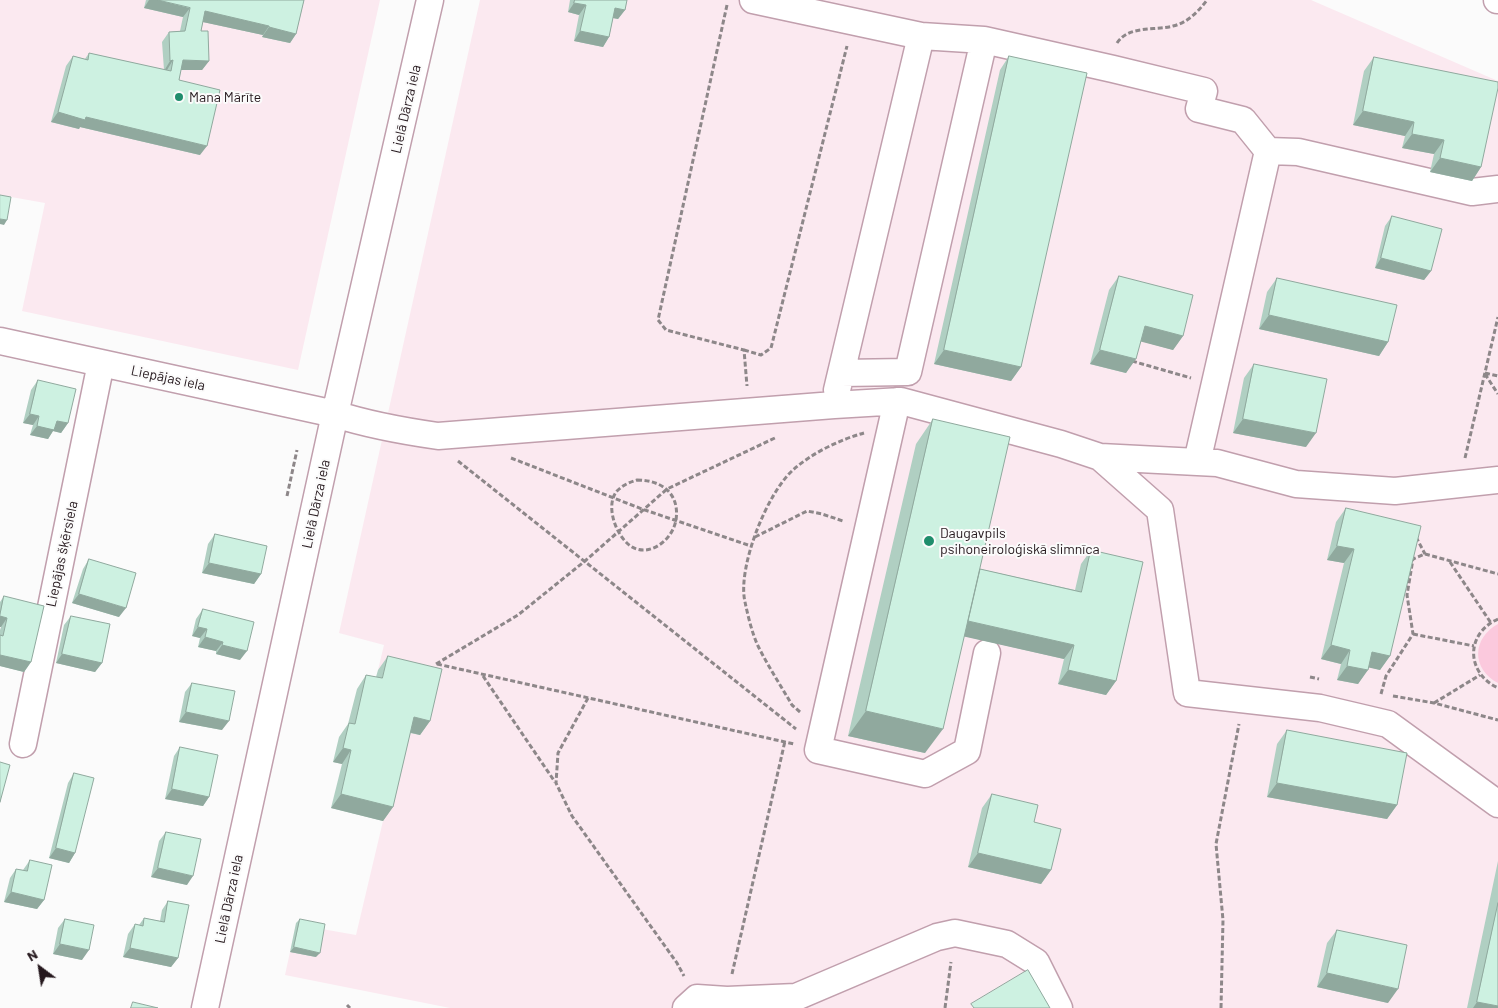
<!DOCTYPE html>
<html>
<head>
<meta charset="utf-8">
<style>
  body { margin:0 }
  #map { position:relative; width:1498px; height:1008px; overflow:hidden; background:#fbfbfb; font-family:Barlow,sans-serif }
  canvas { display:block }
  .north { position:absolute; left:15px; top:943px; width:50px; height:50px; -webkit-text-stroke:4px #fbfbfb; paint-order:stroke; rotate:329deg; font-size:14px; font-weight:700; line-height:20px; text-align:center; color:#25181d }
  .north::after { content:''; display:block; margin:auto; width:18px; height:22px; background:#25181d; clip-path:polygon(50% 0,100% 100%,50% 72%,0 100%) }
</style>
</head>
<body>
<div id="map">
<canvas width="1498" height="1008"></canvas>
<div class="north">N</div>
</div>
<script>
const c = document.querySelector('canvas').getContext('2d');
c.lineJoin = 'round';
function paint(path, color) { c.fillStyle = color; c.fill(path, 'evenodd'); }
function strokePath(path, color, width, dash) { c.strokeStyle = color; c.lineWidth = width; c.lineCap = dash ? 'butt' : 'round'; c.setLineDash(dash || []); c.stroke(path); }
function write(font, color, halo, rows, align = 'center') {
  c.font = font + ' Barlow,sans-serif'; c.lineWidth = 4; c.setLineDash([]); c.textBaseline = 'middle'; c.strokeStyle = halo; c.fillStyle = color; for (const [text, x, y, turn = 0] of rows) {
    c.save(); c.translate(x, y); c.rotate((+turn || 0) * Math.PI / 180); c.textAlign = isNaN(turn) ? turn : align; if (halo) c.strokeText(text, 0, 0); c.fillText(text, 0, 0); c.restore();
  }
}
const built = new Path2D(`
  M0,0H380L298,370L22,311L45,203L0,195Z
  M480,0H1311L1498,81V1008H450L285,975L290,952L322,929L356,935L383,821L378,670L384,645L339,633Z`);
const green = new Path2D(`
  M1498,624V683C1471,669 1472,638 1498,624Z`);
const path = new Path2D(`
  M727,5L658,320L666,330L744,350L747,386
  M1117,43C1129,25 1154,31 1173,26C1187,23 1198,12 1207,0
  M744,350L761,355L771,348L847,46
  M1132,361L1191,378
  M1485,373L1498,376
  M1485,374L1498,394
  M511,458L642,509L751,546
  M1465,458L1498,317
  M458,461L796,729
  M637,480C661,480 680,493 676,520C672,543 643,562 625,541C614,529 606,504 617,491C623,485 630,482 637,480Z
  M287,496L297,450
  M755,537L807,511L822,514L843,521
  M1416,537L1425,554
  M1450,562L1491,623
  M1498,619C1465,634 1466,673 1498,688
  M1413,634L1474,646
  M436,664L518,615L585,561L667,489L777,437
  M437,664L794,744
  M483,676L555,782
  M1310,677L1319,679
  M1381,694L1386,676L1413,634L1407,595L1413,559L1425,554L1498,574
  M1393,696L1434,703L1498,720
  M588,698L558,753L556,783L572,816L677,963L684,976
  M1434,703L1480,675
  M800,712L792,705C781,686 768,666 758,646C752,633 748,616 745,602C737,568 767,493 793,470C812,453 839,440 864,433
  M732,974L785,741
  M347,1005L350,1008
  M945,1008L951,962
  M1221,1008L1223,920L1216,844L1239,724`);
const minor = new Path2D(`
  M753,0L921,36L984,40L1113,69L1204,91L1199,109L1243,120L1268,151L1298,152L1472,192L1498,189
  M1497,0H1498
  M0,341L335,414C369,425 403,431 438,436L834,405L901,401L1061,444L1100,457L1160,510L1187,693L1320,708L1388,724L1498,804
  M841,373L908,372L984,40
  M837,390L921,36
  M897,401L818,750L925,774L967,751L987,653
  M1100,457L1217,463L1296,484L1395,491L1498,480
  M1197,462L1268,151
  M23,744L101,363
  M205,1008L335,414L430,0
  M686,1008L697,998L727,1000L796,997L937,937L955,933L1007,944L1036,962L1059,1008`);
const wall = new Path2D(`
  M146,0H304L296,34L290,43L262,37L263,35L203,22L201,31L209,61L202,70H181L179,80L200,155L80,127L79,129L51,122L66,66L73,56L85,59L89,53L164,70L162,42L169,32L180,31L183,17L144,8Z
  M570,0H627L625,10L618,19L613,18L609,37L603,47L574,41L579,15L568,12Z
  M1009,56L1021,367L1011,381L934,364L1000,70Z
  M1374,57L1481,167L1472,181L1430,172L1434,154L1402,148L1405,136L1353,125L1364,71Z
  M1392,216L1431,271L1424,280L1375,268L1385,226Z
  M1119,276L1183,336L1173,350L1141,341L1126,373L1090,364L1109,290Z
  M1277,278L1388,342L1379,356L1259,329L1267,292Z
  M1254,364L1306,447L1233,433L1244,378Z
  M38,380L68,423L61,433L53,431L48,439L30,435L33,425L23,423L31,390Z
  M933,419L980,569L1075,590L1081,564L1091,550L1116,681L1106,695L1058,684L1064,659L964,636L925,753L848,736L916,444Z
  M1346,508L1390,656L1380,670L1369,667L1358,684L1337,680L1341,664L1321,659L1344,563L1327,560L1336,522Z
  M215,534L261,574L254,584L202,573L208,544Z
  M89,559L119,617L72,603L83,569Z
  M4,596L31,662L24,672L0,666V630L1,627H0V602Z
  M203,609L240,660L216,654V651L198,647L200,638L192,636L196,619Z
  M71,616L102,663L95,672L56,663L64,625Z
  M388,656L430,721L420,735L410,733L393,807L383,821L331,808L342,764L333,762L339,737L348,724L357,689L366,675L376,677L378,670Z
  M192,683L222,730L179,722L185,692Z
  M1287,730L1397,805L1387,819L1267,797L1277,744Z
  M180,747L209,797L203,806L165,799L174,756Z
  M74,773L75,853L69,863L49,858L68,783Z
  M992,794L1034,822L1051,870L1041,884L968,867L982,808Z
  M166,832L187,885L151,877L159,841Z
  M30,860L44,900L37,909L4,902L10,878L16,869L23,870Z
  M1498,861V1008H1467Z
  M168,901L178,958L171,967L123,957L128,934L135,924L139,925L144,918L160,921L162,910Z
  M65,919L82,960L53,954L58,928Z
  M300,919L316,957L290,952L296,923Z
  M1337,930L1388,1003L1317,987L1327,943Z`);
const shadedWall = new Path2D(`
  M149,0H158L190,8L183,17L144,8Z
  M574,3L586,5L579,15L568,12Z
  M615,8L625,10L618,19L608,17Z
  M205,11L269,26L263,35L198,21Z
  M269,27L296,34L290,43L262,37Z
  M580,31L609,37L603,47L574,41Z
  M173,60L167,70L164,71L170,61Z
  M183,60L209,61L202,70H177Z
  M1363,111L1414,122L1405,136L1353,125Z
  M58,112L86,117L207,146L200,155L80,127L79,129L51,122Z
  M1412,134L1444,140L1434,154L1402,148Z
  M1440,158L1481,167L1472,181L1430,172Z
  M0,219L7,220L4,225L0,224Z
  M1381,258L1431,271L1424,280L1375,268Z
  M1269,315L1388,342L1379,356L1259,329Z
  M1145,326L1183,336L1173,350L1135,340Z
  M944,350L1021,367L1011,381L934,364Z
  M1100,350L1136,359L1126,373L1090,364Z
  M30,414L39,416L33,425L23,423Z
  M1243,419L1316,433L1306,447L1233,433Z
  M57,421L68,423L61,433L53,431L48,439L30,435L37,426Z
  M1337,546L1354,549L1344,563L1327,560Z
  M209,563L261,574L254,584L202,573Z
  M79,594L126,608L119,617L72,603Z
  M0,616L7,618L1,627H0Z
  M963,620L1074,645L1064,659L953,634Z
  M198,627L207,629L200,638L192,636Z
  M205,637L223,642L216,651L198,647Z
  M222,645L247,651L240,660L216,654Z
  M1331,645L1350,650L1341,664L1321,659Z
  M1372,652L1390,656L1380,670L1362,666Z
  M62,654L102,663L95,672L56,663Z
  M0,655L31,662L24,672L0,666Z
  M1347,666L1368,670L1358,684L1337,680Z
  M1068,670L1116,681L1106,695L1058,684Z
  M866,711L943,729L925,753L848,736Z
  M186,712L229,721L222,730L179,722Z
  M414,717L430,721L420,735L404,731Z
  M343,748L351,750L342,764L333,762Z
  M1277,783L1397,805L1387,819L1267,797Z
  M172,789L209,797L203,806L165,799Z
  M341,794L393,807L383,821L331,808Z
  M56,848L75,853L69,863L49,858Z
  M978,853L1051,870L1041,884L968,867Z
  M158,868L193,876L187,885L151,877Z
  M11,892L44,900L37,909L4,902Z
  M60,944L89,950L82,960L53,954Z
  M294,947L320,953L316,957L290,952Z
  M130,948L178,958L171,967L123,957Z
  M1327,973L1398,989L1388,1003L1317,987Z
  M1477,1002L1498,1006V1008H1473Z`);
const building = new Path2D(`
  M158,0H304L296,34L269,27V26L205,11L201,31H208L209,61L183,60L179,80L220,90L207,146L86,117L85,120L58,112L73,56L88,60L89,53L171,71L173,60L170,61L169,32L185,31L190,8Z
  M575,0H627L625,10L615,8L609,37L580,31L586,5L574,3Z
  M1009,56L1087,73L1021,367L944,350Z
  M1374,57L1498,82V88L1481,167L1440,158L1444,140L1412,134L1414,122L1363,111Z
  M0,195L11,197L7,220L0,219Z
  M1392,216L1442,229L1431,271L1381,258Z
  M1119,276L1193,295L1183,336L1145,326L1136,359L1100,350Z
  M1277,278L1397,305L1388,342L1269,315Z
  M1254,364L1327,379L1316,433L1243,419Z
  M38,380L76,389L68,423L57,421L54,430L37,426L39,416L30,414Z
  M933,419L1010,437L943,729L866,711Z
  M1346,508L1421,526L1390,656L1372,652L1368,670L1347,666L1350,650L1331,645L1354,549L1337,546Z
  M215,534L267,546L261,574L209,563Z
  M1091,550L1143,562L1116,681L1068,670L1074,645L968,621L980,569L1081,592Z
  M89,559L136,573L126,608L79,594Z
  M4,596L44,606L31,662L0,655V635L3,636L7,618L0,616Z
  M203,609L254,622L247,651L222,645L223,642L205,637L207,629L198,627Z
  M71,616L110,624L102,663L62,654Z
  M388,656L442,669L430,721L414,717L393,807L341,794L351,750L343,748L349,723L355,724L366,675L382,678Z
  M192,683L235,691L229,721L186,712Z
  M1287,730L1407,753L1397,805L1277,783Z
  M180,747L218,755L209,797L172,789Z
  M0,762L10,765L0,802Z
  M74,773L94,778L75,853L56,848Z
  M992,794L1038,805L1034,822L1061,829L1051,870L978,853Z
  M166,832L201,839L193,876L158,868Z
  M30,860L52,865L44,900L11,892L16,869L27,871Z
  M168,901L189,905L178,958L130,948L135,924L143,926L144,918L164,922Z
  M1498,903V1006L1477,1002Z
  M65,919L94,925L89,950L60,944Z
  M300,919L325,924L320,953L294,947Z
  M1337,930L1407,945L1398,989L1327,973Z
  M1028,970L1050,1008H974L971,1004Z
  M133,1002L158,1008H131Z`);
const markers = [
  [179,97,5,"#1f8d6c"],
  [929,541,6,"#1f8d6c"]
];
const poiNames = [
  ["Mana Mārīte",189,97],
  ["Daugavpils",940,533],
  ["psihoneiroloģiskā slimnīca",940,549]
];
const streetNames = [
  ["Lielā Dārza iela",406,109,-77],
  ["Liepājas iela",168,378,12],
  ["Lielā Dārza iela",316,504,-78],
  ["Liepājas šķērsiela",62,554,-78],
  ["Lielā Dārza iela",229,899,-78]
];
paint(built, '#fbe9f0');
paint(green, '#fbc9dd');
strokePath(minor, '#c19fad', 29);
strokePath(path, '#8d8789', 3, [5, 2.5]);
strokePath(minor, '#fff', 26);
paint(wall, '#b0cfc2');
paint(shadedWall, '#90a99e');
paint(building, '#cdf1e1');
strokePath(building, '#90a99e', 1);
for (const [x, y, r, color] of markers) { const dot = new Path2D(); dot.arc(x, y, r, 0, 2 * Math.PI); c.fillStyle = color; c.fill(dot); strokePath(dot, '#fbfbfb', 2); }
write('14px', '#25181d', '#fbfbfb', poiNames, 'left');
write('14px', '#25181d', '#fbfbfb', streetNames);
</script>
</body>
</html>
